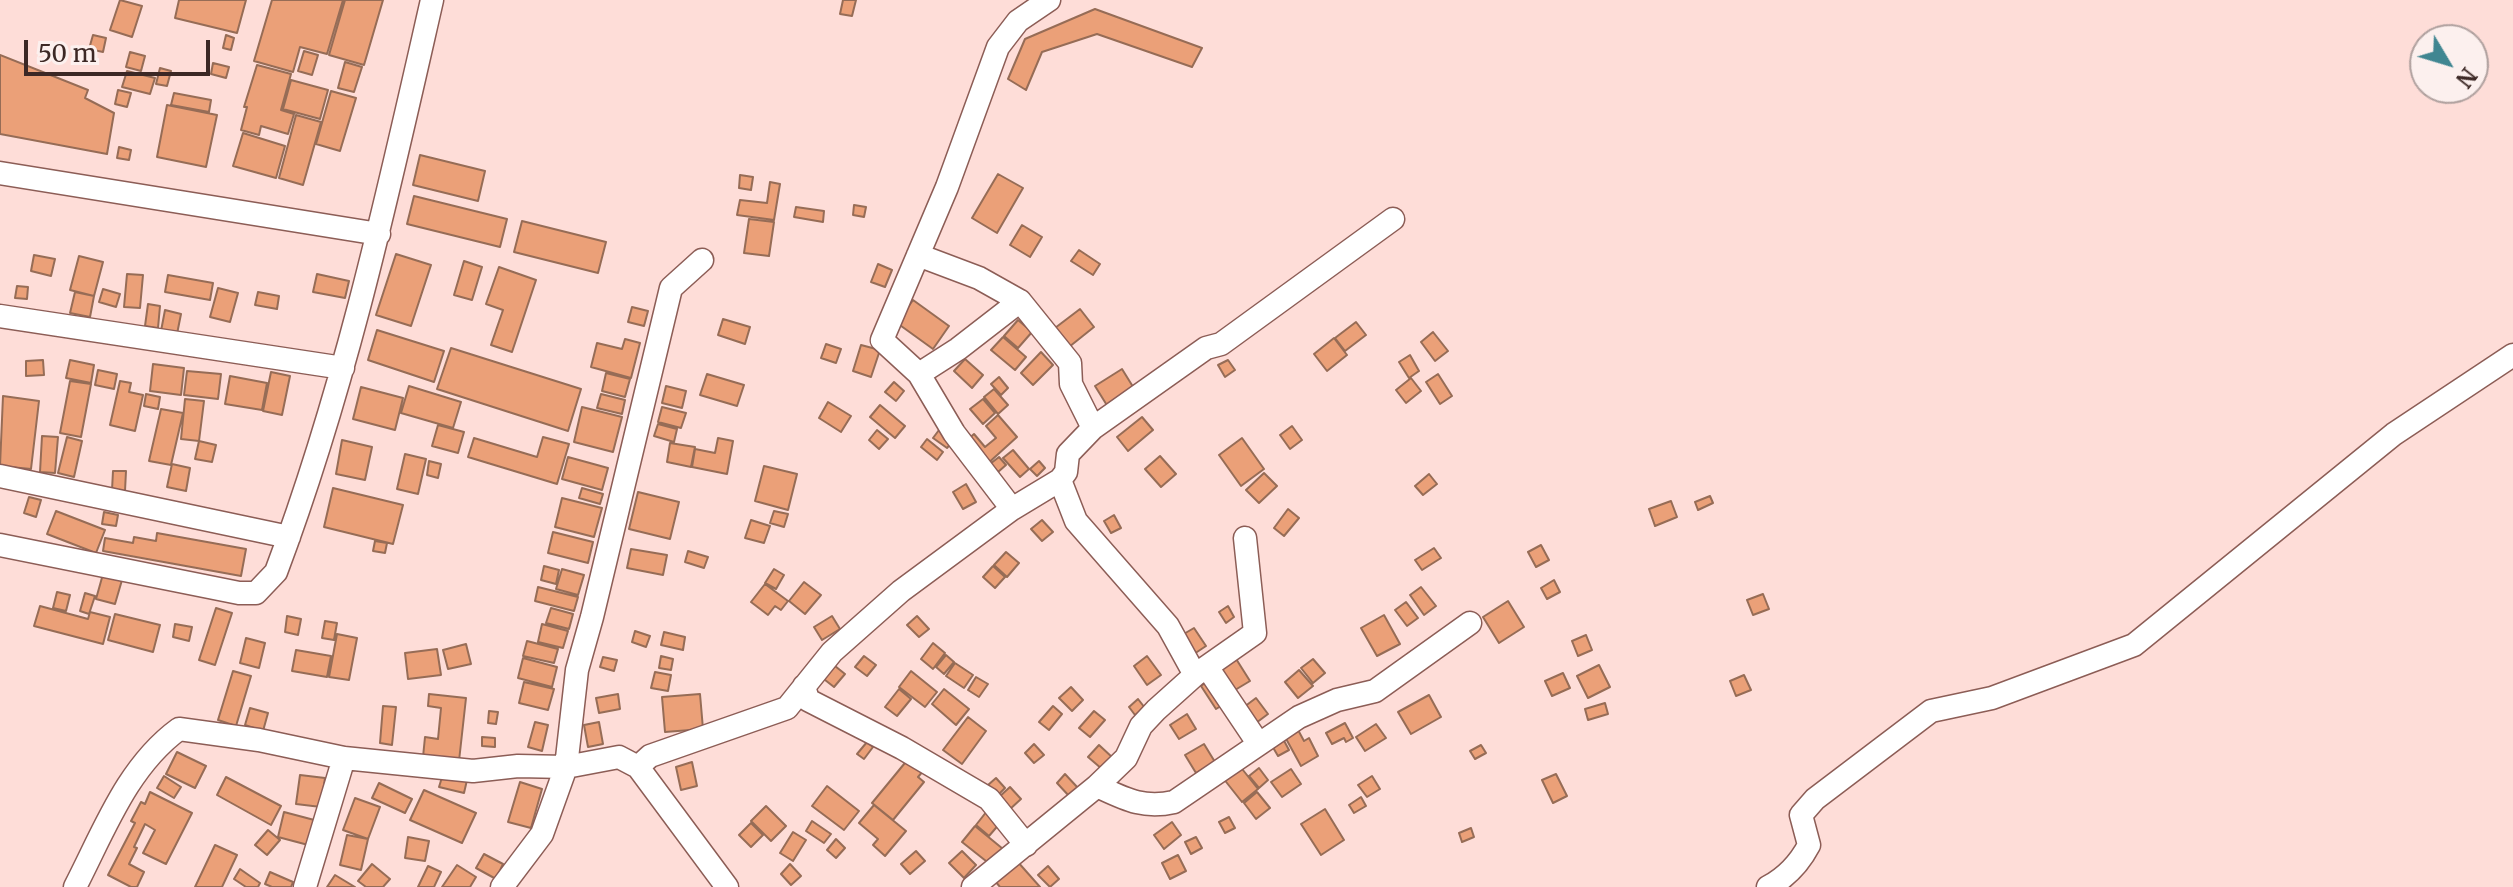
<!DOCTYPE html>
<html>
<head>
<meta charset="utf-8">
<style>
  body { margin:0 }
  #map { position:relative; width:2513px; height:887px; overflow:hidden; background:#feddd8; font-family:Merriweather,serif }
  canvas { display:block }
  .north { position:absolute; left:2409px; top:24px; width:80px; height:80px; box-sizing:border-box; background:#fcf0ee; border:2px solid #afa09e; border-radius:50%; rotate:128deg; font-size:22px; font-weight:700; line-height:32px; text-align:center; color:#3c2825 }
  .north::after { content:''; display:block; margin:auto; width:28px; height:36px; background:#408691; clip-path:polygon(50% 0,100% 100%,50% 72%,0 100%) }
  .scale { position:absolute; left:24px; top:40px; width:186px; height:36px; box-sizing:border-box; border:4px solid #3c2825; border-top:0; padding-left:10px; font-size:24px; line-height:28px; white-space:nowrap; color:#3c2825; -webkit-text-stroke:6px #fcf0ee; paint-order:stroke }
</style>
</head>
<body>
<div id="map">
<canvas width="2513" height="887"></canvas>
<div class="north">N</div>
<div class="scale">50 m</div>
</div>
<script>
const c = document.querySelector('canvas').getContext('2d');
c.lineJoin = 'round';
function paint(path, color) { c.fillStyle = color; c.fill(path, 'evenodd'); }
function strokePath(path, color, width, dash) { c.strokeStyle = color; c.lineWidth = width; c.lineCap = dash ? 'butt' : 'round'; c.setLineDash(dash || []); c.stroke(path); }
const building = new Path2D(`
  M120,0L142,6L132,37L110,30Z
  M179,0H246L237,33L175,18Z
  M272,0H343L327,54L300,47L293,72L254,61Z
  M345,0H383L364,65L329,55Z
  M843,0H856L852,16L840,14Z
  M1095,9L1202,48L1192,67L1097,34L1042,52L1026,90L1008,79L1025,39Z
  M93,35L106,38L103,52L89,49Z
  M226,35L234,38L231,50L223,48Z
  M304,51L318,55L312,75L298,71Z
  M130,52L145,56L141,71L126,67Z
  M0,55L88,90L85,98L114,113L107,154L0,134Z
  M345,62L362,67L354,92L338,88Z
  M213,63L229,67L226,78L211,74Z
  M257,65L291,74L281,110L294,114L288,134L261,126L259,135L241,130L247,107H244Z
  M160,68L171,71L167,86L156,84Z
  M127,71L155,78L150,94L122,87Z
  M291,80L328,90L320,119L283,109Z
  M118,90L131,93L127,107L115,104Z
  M331,91L356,98L340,151L316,144Z
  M174,93L211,100L209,112L171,105Z
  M167,105L217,115L206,167L157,157Z
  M296,115L321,122L303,185L279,178Z
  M243,133L285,146L276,178L233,166Z
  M119,147L131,150L129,160L117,158Z
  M420,155L485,171L478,201L413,185Z
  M998,174L1023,188L997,233L972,218Z
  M740,175L753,177L751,190L739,188Z
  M770,182L780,184L774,220L737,215L740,200L767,203Z
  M414,196L507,219L500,247L407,224Z
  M854,205L866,207L864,217L853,215Z
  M796,207L824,211L823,222L794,217Z
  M749,219L774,222L769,256L744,253Z
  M522,221L606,242L598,273L514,252Z
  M1022,225L1042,237L1030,257L1010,245Z
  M1079,250L1100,264L1093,275L1071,261Z
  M396,254L431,265L411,326L376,315Z
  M34,255L55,259L51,276L31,271Z
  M79,256L103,262L94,296L70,290Z
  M464,261L482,267L472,300L454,295Z
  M878,264L892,270L885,287L871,282Z
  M499,267L536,280L512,352L491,345L503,310L486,304Z
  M127,274L143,275L140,308L124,307Z
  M317,274L349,281L345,298L313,292Z
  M168,275L213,283L210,300L165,292Z
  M17,286L28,287L27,299L15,298Z
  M218,288L238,293L230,322L210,317Z
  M103,289L120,294L116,307L99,302Z
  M75,292L94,296L90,317L70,313Z
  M258,292L279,296L277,309L255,305Z
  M913,300L949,326L933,349L897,323Z
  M148,304L160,306L158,328L145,326Z
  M632,307L648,311L644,326L628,322Z
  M1080,309L1094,327L1069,347L1055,328Z
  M165,310L181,314L177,334L161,331Z
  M723,319L750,327L745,344L718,335Z
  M1018,320L1032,332L1018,348L1004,336Z
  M1356,322L1366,335L1345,351L1335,338Z
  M377,330L444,351L434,382L368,360Z
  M1433,332L1448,351L1435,361L1421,342Z
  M1003,337L1026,357L1015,370L991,350Z
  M1334,338L1347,355L1327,371L1314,354Z
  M625,339L640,343L631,378L591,367L597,343L622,349Z
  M826,344L841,349L836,363L821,358Z
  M861,345L880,350L871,377L853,371Z
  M451,348L581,389L568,431L437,389Z
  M1041,352L1053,365L1033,385L1021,373Z
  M1410,355L1419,371L1409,378L1399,362Z
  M965,359L983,375L972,388L954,371Z
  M43,360L44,375L26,376V361Z
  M70,360L94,365L91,383L66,378Z
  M1228,360L1235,370L1225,377L1218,365Z
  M153,364L184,368L181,395L150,391Z
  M1122,369L1135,390L1108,407L1095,386Z
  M98,370L117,374L114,389L95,385Z
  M187,371L221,374L218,399L184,395Z
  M271,372L290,376L282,415L263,411Z
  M606,373L630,379L625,397L602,391Z
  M707,374L744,385L737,406L700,395Z
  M1438,374L1452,396L1440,404L1426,382Z
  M230,376L267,383L262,410L225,404Z
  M999,377L1008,388L1001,395L991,384Z
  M1411,378L1421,391L1406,403L1396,390Z
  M70,381L91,384L81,437L60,433Z
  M120,381L131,383L129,392L143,395L135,431L110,425Z
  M894,382L904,391L896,401L885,392Z
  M409,386L461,402L453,428L401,413Z
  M666,386L686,391L682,408L662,403Z
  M361,387L403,398L395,430L353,419Z
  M994,389L1008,405L998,414L984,397Z
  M146,394L160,397L158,409L144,406Z
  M601,394L625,400L622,414L597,408Z
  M3,396L39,401L31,469L0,466Z
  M185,399L204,401L199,441L181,439Z
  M983,399L995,413L983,424L970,409Z
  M828,402L851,416L841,432L819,418Z
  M880,405L905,426L895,438L870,417Z
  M582,407L622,417L613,452L574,442Z
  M662,407L686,413L681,428L658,422Z
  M161,409L183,413L171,465L149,461Z
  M998,415L1017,437L985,466L965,442L974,434L985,447L996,438L986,426Z
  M1142,417L1153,430L1128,451L1117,437Z
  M658,424L677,429L674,442L654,436Z
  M438,425L464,432L458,453L432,446Z
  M1292,426L1302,440L1290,449L1280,435Z
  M877,430L888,439L879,449L869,440Z
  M939,430L953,441L947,448L933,438Z
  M42,436L58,437L55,473L40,472Z
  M67,437L82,441L74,477L58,473Z
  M543,437L569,444L557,484L468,457L474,438L537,457Z
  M718,438L733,441L727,474L692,467L695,449L715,453Z
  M1242,438L1264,469L1241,486L1219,455Z
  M927,439L943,452L937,460L921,447Z
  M342,440L372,447L365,480L336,474Z
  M199,441L216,445L212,462L195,459Z
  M670,443L695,447L691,467L667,462Z
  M1013,450L1029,469L1020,477L1003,458Z
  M405,454L426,459L418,494L397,489Z
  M1160,456L1176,474L1161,487L1145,469Z
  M568,457L608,468L602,490L562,479Z
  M999,457L1006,465L998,472L990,464Z
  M429,461L441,464L438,478L427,475Z
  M1039,461L1045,468L1037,476L1030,469Z
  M172,464L190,468L186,491L167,487Z
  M764,466L797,474L788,510L755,501Z
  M113,471H126L125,491L112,490Z
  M1264,473L1277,486L1259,503L1246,490Z
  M1429,474L1437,484L1423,495L1415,486Z
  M966,484L976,502L963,509L953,492Z
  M333,488L403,505L393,544L324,527Z
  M582,488L603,494L600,504L579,498Z
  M638,492L679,502L670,539L629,529Z
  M1710,496L1713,503L1698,510L1695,502Z
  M29,497L41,500L36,517L24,513Z
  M562,498L602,508L594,537L555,527Z
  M1671,501L1677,517L1655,526L1649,509Z
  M1288,509L1299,518L1284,536L1274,528Z
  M56,511L105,530L96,553L47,534Z
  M774,511L788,514L784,527L770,523Z
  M104,512L118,515L116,526L102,524Z
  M1114,515L1121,528L1111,533L1104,521Z
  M751,520L770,526L764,543L745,538Z
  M1042,520L1053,532L1042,541L1031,529Z
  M553,532L593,542L588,563L548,553Z
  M157,533L246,549L241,576L103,551L105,538L133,543L134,537L156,541Z
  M375,541L387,543L385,553L373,551Z
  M1541,545L1549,560L1536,567L1528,552Z
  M1434,548L1441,558L1422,570L1415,560Z
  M631,549L667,555L663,575L627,568Z
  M688,551L708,557L704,568L685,562Z
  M1006,552L1019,563L1007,577L994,565Z
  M544,566L559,570L556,584L541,580Z
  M993,566L1005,577L995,588L983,577Z
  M562,569L584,575L578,595L556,589Z
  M774,569L784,575L776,589L765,583Z
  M103,574L122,580L115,604L96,599Z
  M1554,580L1560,592L1547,599L1541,588Z
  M804,582L821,595L805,614L789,601Z
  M765,584L788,601L781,610L775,606L768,615L751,602Z
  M538,587L578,597L574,611L535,601Z
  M1421,587L1436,606L1424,615L1410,595Z
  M57,592L70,595L66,611L53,608Z
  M85,593L95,596L89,614L80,611Z
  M1763,594L1769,609L1753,615L1747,600Z
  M1508,601L1524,627L1499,643L1483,617Z
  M1406,602L1418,618L1407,626L1395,610Z
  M40,606L88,619L90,612L110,617L103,644L34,626Z
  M1228,606L1234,617L1226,623L1219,612Z
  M216,608L232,613L215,665L199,660Z
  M551,608L573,614L569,629L546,623Z
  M115,614L160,625L153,652L108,640Z
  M1384,615L1400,644L1377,656L1361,628Z
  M287,616L301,619L298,635L285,632Z
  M832,616L840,629L822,640L814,627Z
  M917,616L929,629L919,637L907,625Z
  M325,621L337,623L334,640L322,638Z
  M175,624L192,627L189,641L173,637Z
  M542,624L568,631L563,648L538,642Z
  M1194,628L1206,646L1194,654L1182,635Z
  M635,631L650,636L646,647L632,642Z
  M664,632L685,637L683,650L661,645Z
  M337,634L357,638L349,680L329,677Z
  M1586,635L1592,650L1578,656L1572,641Z
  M246,638L265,643L259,668L240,663Z
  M527,641L558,649L554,663L523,656Z
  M933,643L945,653L933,669L921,659Z
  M466,644L471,664L448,669L443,650Z
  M437,649L441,675L408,679L405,653Z
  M296,650L331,656L327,677L292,671Z
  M1233,654L1250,681L1230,693L1213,666Z
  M946,655L954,662L944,674L936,667Z
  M661,656L673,659L671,670L659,668Z
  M864,656L876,665L867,676L855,667Z
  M1147,656L1161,675L1147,685L1134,666Z
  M603,657L617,660L614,671L600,667Z
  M523,658L557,667L552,687L518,678Z
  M1313,659L1325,673L1313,683L1301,668Z
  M830,662L845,674L834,687L820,676Z
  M955,663L973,675L964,688L946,676Z
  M1599,665L1610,687L1588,698L1577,676Z
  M1299,670L1313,686L1298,698L1285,682Z
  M233,671L251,676L236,726L218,720Z
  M911,671L937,692L925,707L899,687Z
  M655,672L671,675L668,691L651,688Z
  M1563,673L1570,688L1552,696L1545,681Z
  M1744,675L1751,690L1736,696L1730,681Z
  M976,677L988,684L979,697L968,690Z
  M1210,679L1226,703L1216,709L1201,686Z
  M524,682L554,689L548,710L519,703Z
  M1071,687L1083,700L1072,711L1059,698Z
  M899,689L911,699L897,716L885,707Z
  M944,689L969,709L956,725L932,704Z
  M429,694L466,698L459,761L423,757L425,737L438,739L441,708L428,706Z
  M618,694L620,709L599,713L596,698Z
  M700,694L703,729L665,732L662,697Z
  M1429,695L1441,717L1411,734L1398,712Z
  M1256,698L1268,714L1256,723L1244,707Z
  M1138,699L1145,708L1135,715L1129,707Z
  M1605,703L1608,714L1588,720L1585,709Z
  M383,706L396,707L392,745L380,743Z
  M1053,706L1062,714L1049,730L1039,722Z
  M250,708L268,713L263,731L245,725Z
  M489,711L498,712L496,724L488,723Z
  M1094,711L1105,720L1090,737L1079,728Z
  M1187,714L1196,729L1179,739L1170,725Z
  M968,717L986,731L962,764L943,750Z
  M535,722L548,725L542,751L528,747Z
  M599,722L603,744L588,747L584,725Z
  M1345,723L1353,738L1346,742L1344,738L1332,744L1326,733Z
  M1376,724L1386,738L1365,751L1356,737Z
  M1297,728L1304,741L1309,738L1318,756L1301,766L1284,735Z
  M482,737L495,738V747L482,746Z
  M1282,737L1289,750L1278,756L1271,744Z
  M867,742L873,747L864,759L857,754Z
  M1034,744L1044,755L1034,763L1025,753Z
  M1204,744L1215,762L1196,773L1185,755Z
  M1099,745L1113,758L1102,769L1088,757Z
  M1481,745L1486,753L1475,759L1470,751Z
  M177,752L206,766L195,788L166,774Z
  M909,758L924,770L918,777L924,782L893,820L872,803Z
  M692,762L697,786L681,790L676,767Z
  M1239,765L1258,789L1242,802L1223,778Z
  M1259,768L1268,780L1259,788L1249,776Z
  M1291,769L1301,784L1282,797L1271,782Z
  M443,774L467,780L464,793L439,787Z
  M1065,774L1078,788L1069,796L1057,783Z
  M1556,774L1567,796L1553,803L1542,780Z
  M300,775L325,778L321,807L296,804Z
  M164,776L181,787L174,798L157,788Z
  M1372,776L1380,789L1367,797L1358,785Z
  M226,777L281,806L271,825L217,795Z
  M996,778L1005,788L997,796L988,785Z
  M520,782L542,789L531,828L508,822Z
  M379,783L412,799L405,813L372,798Z
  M827,786L859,811L844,830L812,806Z
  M1010,787L1021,799L1009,810L998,798Z
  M424,790L476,813L462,843L410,820Z
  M150,792L192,813L166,864L143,853L155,830L145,824L134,847L137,848L129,864L144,872L137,887H131L108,875L135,823L131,821L141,802L145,804Z
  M1257,792L1270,808L1256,819L1244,803Z
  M1361,797L1366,806L1354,813L1349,805Z
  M355,798L380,807L368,839L343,830Z
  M874,805L906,831L885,856L873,845L878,839L859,823Z
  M766,806L786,826L771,841L751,821Z
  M1325,809L1344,840L1321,855L1301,824Z
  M987,811L1001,822L989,836L976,825Z
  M284,812L318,821L312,846L278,837Z
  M1229,817L1235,828L1225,833L1219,822Z
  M812,821L831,834L824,843L806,831Z
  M1172,822L1181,835L1164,849L1154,835Z
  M751,823L763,835L751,847L739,835Z
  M975,826L1003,849L991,865L962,842Z
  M1471,828L1474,837L1462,842L1459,833Z
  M268,830L280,840L267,855L255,845Z
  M793,832L806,840L793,861L780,853Z
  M347,835L368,839L361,870L340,865Z
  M408,837L429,841L425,861L405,858Z
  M1196,837L1202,848L1191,854L1185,842Z
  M836,839L845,848L836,858L827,850Z
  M215,845L237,855L222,887H195Z
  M916,851L925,861L910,874L901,864Z
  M962,851L976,865L964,878L949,863Z
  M484,854L503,864L496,879L476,868Z
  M1178,855L1186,871L1170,879L1162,863Z
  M1017,861L1040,887H1000L995,881Z
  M372,864L390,879L383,887H366L358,881Z
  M790,864L801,876L791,885L781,874Z
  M457,865L476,877L470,887H442Z
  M428,866L441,872L434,887H418Z
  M1048,866L1059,879L1050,887L1038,875Z
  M240,869L260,883L258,887H246L234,879Z
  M270,872L293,882L291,887H272L265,884Z
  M335,875L355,887H327Z`);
const street = new Path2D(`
  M1049,0L1018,21L998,47L947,187L882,340L919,374L958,349L1020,301L1070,363L1071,384L1093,428L1206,348L1221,344L1393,219
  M0,173L379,234
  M918,255L979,278L1020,301
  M0,316L343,368
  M919,374L954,433L1012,509
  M0,476L289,537
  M1060,480L1076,521L1168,626L1195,675
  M0,545L239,593H256L276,572C346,386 388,193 432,0
  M1207,667L1258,743
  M804,686L808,700L902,748L989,799L1026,845
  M638,767L650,756L787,708L832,652L901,591L1012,509L1060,480L1066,472L1068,454L1093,428
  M1097,786L1126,758L1141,726L1156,710L1195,675L1255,633L1245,538
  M75,887C104,831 127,767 179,729L259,740L344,758L473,771L518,766L566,767L619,757L638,767L727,887
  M305,887L344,758
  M502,887L542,834L566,767L577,670L592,617L671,288L702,260
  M973,887L1097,786C1125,799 1143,809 1174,802L1299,717L1337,700L1375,691L1470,623
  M1768,887C1787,877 1799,864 1809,845L1801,815L1815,799L1931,711L1992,698L2134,645L2394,434L2513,355`);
paint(building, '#eba078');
strokePath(building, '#966c56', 2);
strokePath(street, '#8c5d56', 25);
strokePath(street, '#fff', 22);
</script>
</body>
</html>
